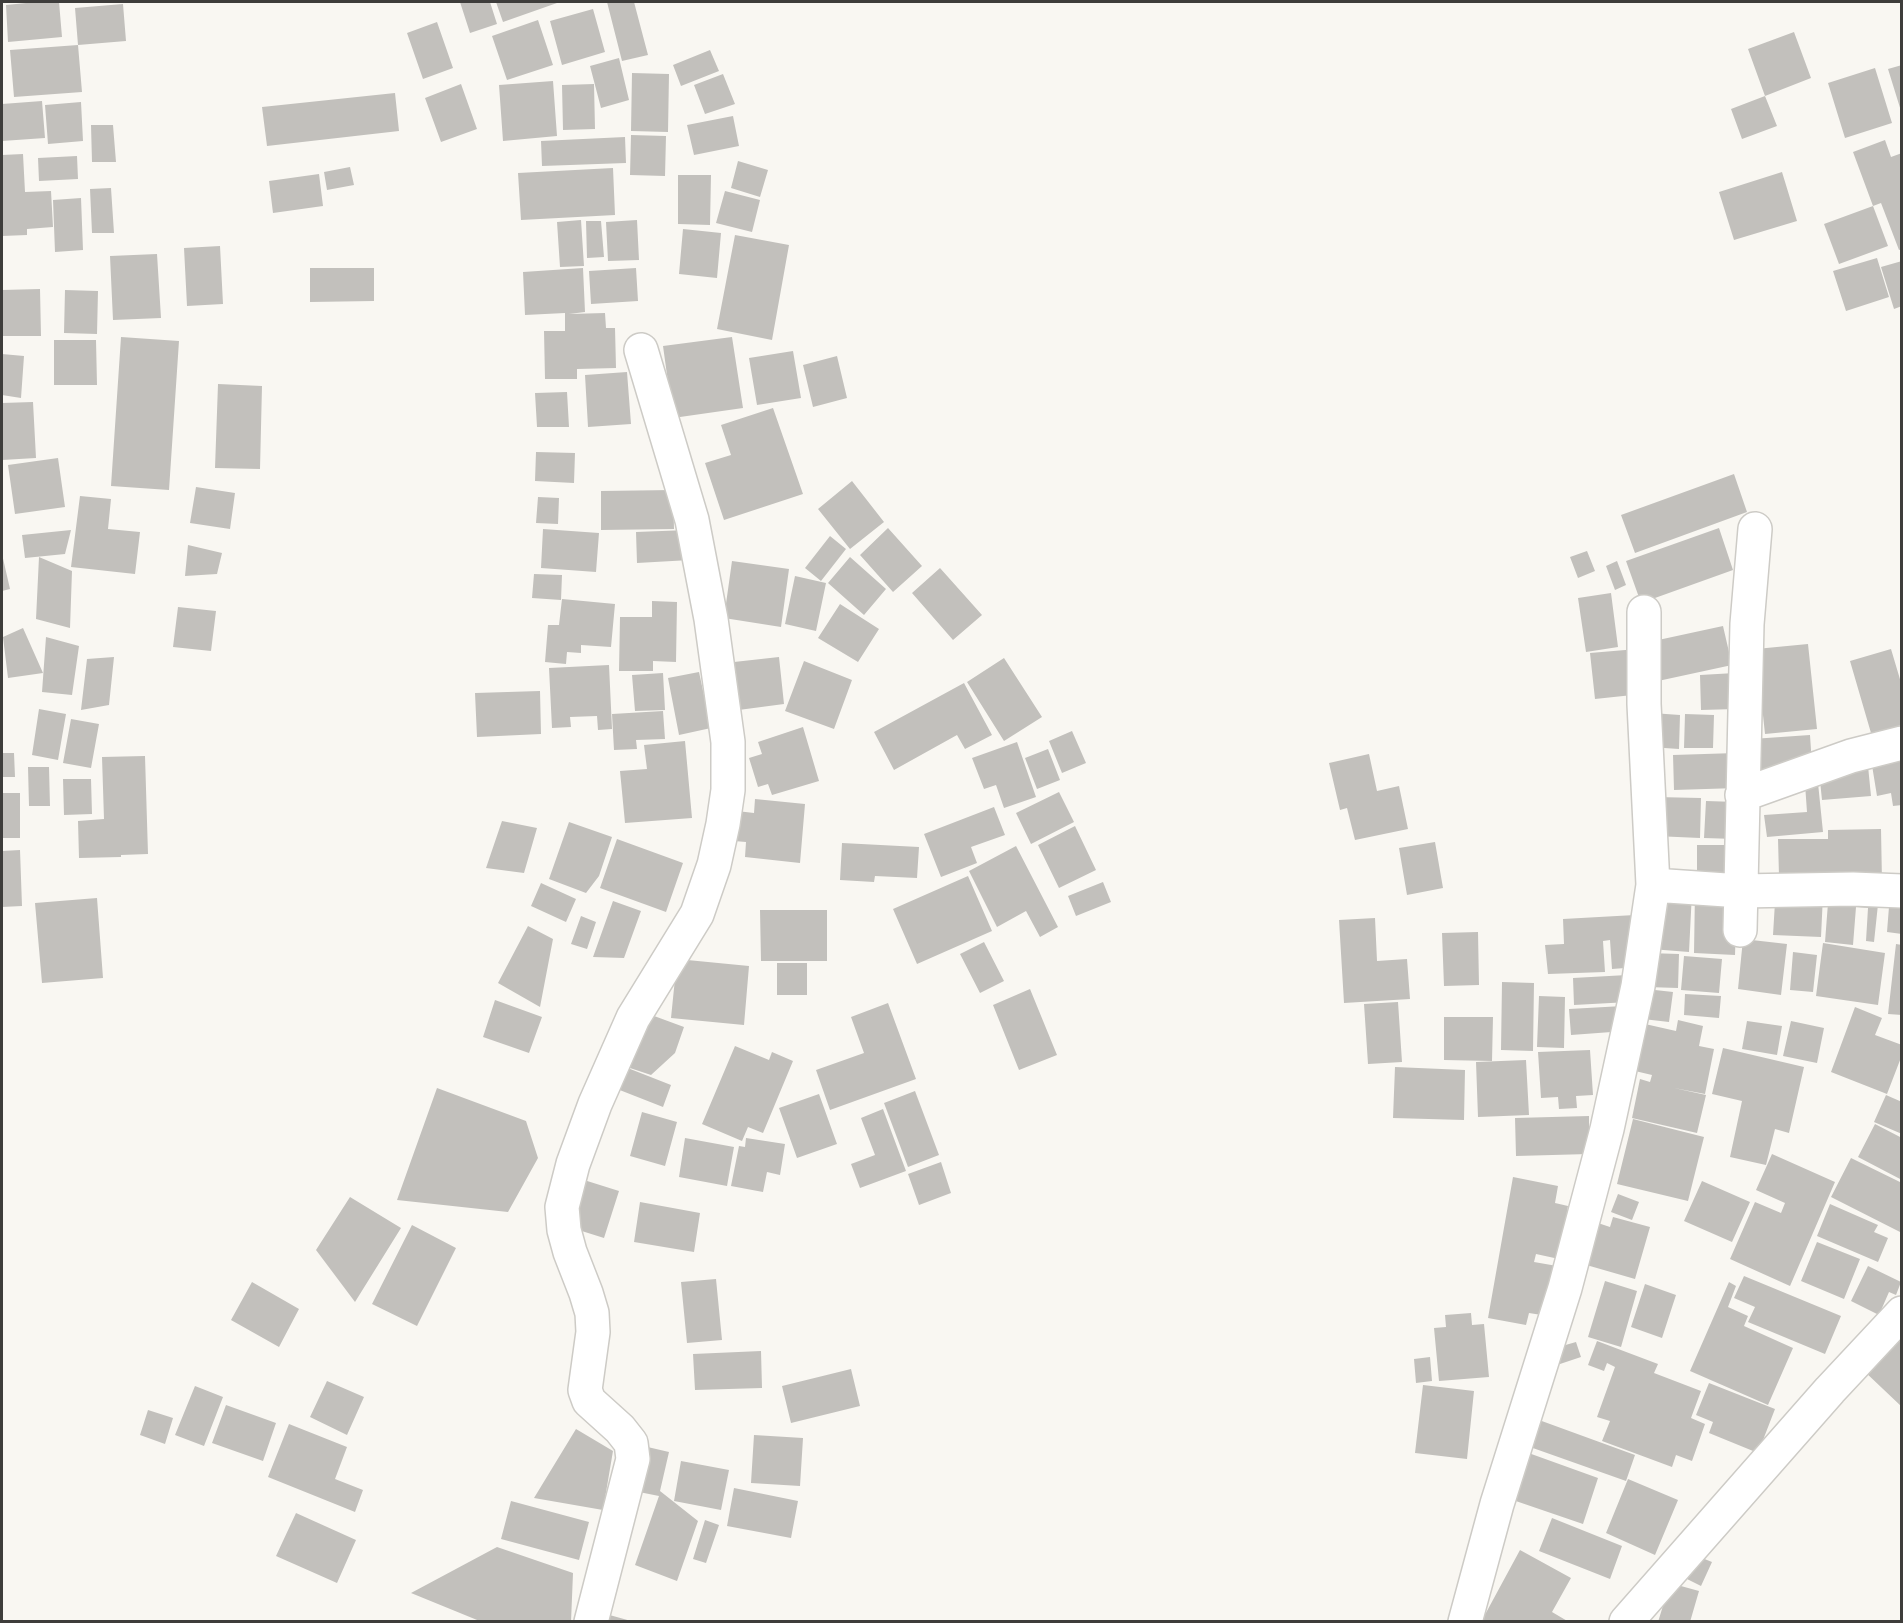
<!DOCTYPE html>
<html>
<head>
<meta charset="utf-8">
<style>
  body { margin:0 }
  #map { position:relative; width:1903px; height:1623px; overflow:hidden; background:#f9f7f2; font-family:Mulish,sans-serif }
  canvas { display:block }
  .frame { position:absolute; inset:0; border:3px solid #3e3d3b; pointer-events:none }
</style>
</head>
<body>
<div id="map">
<canvas width="1903" height="1623"></canvas>
<div class="frame"></div>
</div>
<script>
const c = document.querySelector('canvas').getContext('2d');
c.lineJoin = 'round';
function paint(path, color) { c.fillStyle = color; c.fill(path, 'evenodd'); }
function strokePath(path, color, width, dash) { c.strokeStyle = color; c.lineWidth = width; c.lineCap = dash ? 'butt' : 'round'; c.setLineDash(dash || []); c.stroke(path); }
const building = new Path2D(`
  M26,2H59L62,37L8,42L6,5L26,3Z
  M460,2H490L497,24L470,33Z
  M496,2H556L557,3L503,22Z
  M607,2H634L648,55L622,61Z
  M123,4L126,41L78,45L75,8Z
  M593,9L605,52L562,65L550,21Z
  M538,20L553,65L507,80L492,36Z
  M437,22L453,68L423,79L407,33Z
  M1794,32L1811,78L1765,96L1748,49Z
  M78,45L82,92L14,97L10,50Z
  M710,50L719,71L681,86L673,65Z
  M619,58L629,100L601,108L590,66Z
  M1902,65V111H1901L1888,69Z
  M1875,68L1892,123L1845,138L1828,83Z
  M632,73L669,74L668,132L631,131Z
  M723,74L735,104L705,114L694,85Z
  M553,81L557,136L503,141L499,85Z
  M461,84L477,129L441,142L425,98Z
  M594,84L595,129L563,130L562,85Z
  M395,93L399,131L267,146L262,107Z
  M1765,96L1777,126L1742,139L1731,109Z
  M42,101L45,138L2,141V104Z
  M81,102L83,141L48,144L45,105Z
  M733,116L739,146L694,155L687,125Z
  M91,125H113L116,162H92Z
  M631,135L666,136L665,176L630,175Z
  M625,137L626,163L542,166L541,141Z
  M1885,140L1891,157L1902,153V249L1899,250L1881,203L1873,206L1853,152Z
  M23,154L25,192L51,191L53,227L27,229V235L2,236V155Z
  M77,156L78,179L39,181L38,158Z
  M738,161L768,170L760,197L731,188Z
  M350,167L354,185L327,190L324,172Z
  M613,168L615,215L521,220L518,173Z
  M1782,172L1797,221L1734,240L1719,192Z
  M319,174L323,206L273,213L269,181Z
  M678,175H711L710,225L678,224Z
  M111,188L114,233H92L90,189Z
  M725,191L760,200L752,232L716,223Z
  M81,198L83,250L55,252L53,200Z
  M1873,206L1888,246L1839,264L1824,224Z
  M581,220L584,266L560,267L557,222Z
  M637,220L639,260L608,261L606,222Z
  M586,221H601L604,257L587,258Z
  M683,229L721,233L717,278L679,274Z
  M735,235L789,245L772,340L717,329Z
  M220,246L223,304L187,306L184,248Z
  M157,254L161,318L113,320L110,256Z
  M1877,258L1889,297L1846,311L1833,271Z
  M1902,261V306L1894,309L1881,267Z
  M310,268H374V301L310,302Z
  M583,268L585,312L569,314L605,313L606,328H615L616,368L577,369V379H545L544,331H565V313L525,315L523,272Z
  M636,268L638,301L591,304L589,271Z
  M40,289L41,336H2V290Z
  M65,290L98,291L97,334L64,333Z
  M121,337L179,341L169,490L111,486Z
  M732,337L743,408L673,418L663,346Z
  M54,340H96L97,385H54Z
  M793,351L801,398L757,405L749,358Z
  M2,354L24,356L21,398L2,395Z
  M837,356L847,398L813,407L803,365Z
  M627,372L631,424L588,427L585,375Z
  M218,384L262,386L260,469L215,468Z
  M567,392L569,427H537L535,393Z
  M33,402L36,458L2,460V403Z
  M773,408L803,494L724,520L705,463L731,455L721,425Z
  M536,452L575,453L574,483L535,481Z
  M58,458L65,507L15,514L8,465Z
  M1734,474L1747,512L1635,553L1621,515Z
  M852,481L884,522L850,549L818,509Z
  M196,487L235,493L230,529L190,523Z
  M673,490L674,529L601,530V491Z
  M80,496L111,499L108,529L140,532L135,574L71,567Z
  M538,497L559,498L558,524L536,523Z
  M888,528L922,566L893,592L860,555Z
  M1719,528L1733,570L1641,603L1626,561Z
  M543,529L599,533L596,572L541,568Z
  M71,530L65,554L25,558L22,535Z
  M688,530L690,560L637,563L636,532Z
  M830,536L846,549L821,581L805,568Z
  M188,545L222,553L217,574L185,576Z
  M1587,551L1595,571L1578,578L1570,557Z
  M2,554L10,589L2,591Z
  M39,557L72,571L70,628L36,619Z
  M850,557L886,589L864,615L828,583Z
  M732,561L789,569L781,627L724,618Z
  M1617,561L1626,585L1615,590L1606,566Z
  M940,568L982,615L953,640L912,593Z
  M534,574L562,575L561,600L532,598Z
  M795,576L826,583L816,631L785,624Z
  M1611,593L1618,647L1586,652L1578,598Z
  M562,599L615,604L611,647L581,645V653L567,652L566,664L545,662L548,625H559Z
  M652,601L677,602L676,662L653,661V671H619L620,617H652Z
  M840,604L879,629L858,662L818,638Z
  M178,607L216,611L211,651L173,647Z
  M1723,626L1732,665L1658,681L1649,642Z
  M23,628L43,673L8,678L3,637Z
  M46,637L79,646L72,695L42,692Z
  M1808,644L1817,729L1765,734L1756,649Z
  M1637,649L1642,694L1595,699L1590,653Z
  M1891,649L1902,686V725L1871,733L1850,661Z
  M114,657L109,705L81,710L87,659Z
  M779,657L784,704L731,711L725,663Z
  M1004,658L1042,717L1004,741L967,682Z
  M804,661L852,680L834,729L785,711Z
  M609,665L612,729L598,730L597,716L570,717L571,727L552,728L549,668Z
  M699,672L711,728L679,735L668,678Z
  M663,673L665,710L635,711L632,675Z
  M1735,673L1736,709L1701,710L1700,675Z
  M964,683L992,735L965,749L957,735L894,770L874,732Z
  M540,691L541,734L477,737L475,693Z
  M39,709L66,714L58,760L32,755Z
  M663,711L665,739L636,740L637,749L614,750L612,714Z
  M1652,713L1680,715L1679,749L1650,747Z
  M1685,714L1714,715L1713,748H1684Z
  M71,719L99,724L91,768L63,763Z
  M803,727L819,781L772,795L768,784L758,787L749,758L762,754L758,742Z
  M1072,731L1086,763L1062,773L1049,741Z
  M1810,735L1812,765L1755,774L1752,739Z
  M685,741L692,818L625,823L620,771L647,769L644,745Z
  M1017,742L1036,797L1004,808L996,785L984,789L972,758Z
  M1902,748V805L1893,806L1891,793L1877,796L1870,753Z
  M1048,749L1060,780L1037,789L1025,758Z
  M2,753H14L15,777H2Z
  M1736,753L1738,788L1674,790L1673,755Z
  M1369,754L1377,791L1399,786L1408,829L1355,840L1347,808L1340,810L1329,763Z
  M145,756L148,854L121,855V857L79,858L78,821L104,819L102,757Z
  M1868,766L1871,796L1822,800L1819,771Z
  M28,767H49L50,806H29Z
  M63,779H91L92,814L64,815Z
  M1818,783L1823,832L1767,837L1764,815L1807,812L1805,784Z
  M1059,792L1074,822L1031,844L1016,813Z
  M2,793H20V838H2Z
  M1656,797L1701,798L1700,838L1655,836Z
  M755,799L805,804L800,863L745,857L746,842L734,841L737,811L754,813Z
  M1706,801L1737,802L1735,839L1704,838Z
  M994,807L1005,835L971,847L977,863L941,877L924,834Z
  M502,821L537,828L524,873L486,868Z
  M569,822L612,837L599,876L586,893L549,879Z
  M1075,826L1096,870L1059,888L1038,845Z
  M1881,829L1882,882L1779,876L1778,839H1828V830Z
  M617,839L683,863L666,912L600,888Z
  M1435,842L1443,888L1407,895L1399,848Z
  M842,843L919,847L917,878L875,876L874,882L840,880Z
  M1697,845H1728L1727,880H1697Z
  M1016,846L1058,927L1040,937L1026,911L997,927L969,871Z
  M20,850L22,906L2,907V851Z
  M968,876L992,931L917,964L893,909Z
  M1103,882L1111,902L1076,916L1068,896Z
  M541,883L576,899L566,922L531,906Z
  M1654,890L1692,892L1689,952L1651,949Z
  M1829,890L1879,895L1874,942L1866,941L1868,908L1856,907L1853,945L1825,942Z
  M1695,891L1737,893L1735,955L1694,953Z
  M1890,894L1902,896V934L1887,932Z
  M1823,895L1821,937L1773,935L1775,902Z
  M97,898L103,978L42,983L35,903Z
  M613,901L641,911L624,958L593,957Z
  M760,910H827V961H761Z
  M1635,915L1638,967L1612,969L1610,940L1603,941L1605,972L1548,974L1545,945L1564,944L1563,919Z
  M581,916L596,922L587,949L571,944Z
  M1375,918L1377,961L1407,959L1410,999L1344,1003L1339,920Z
  M528,926L553,939L540,1007L498,983Z
  M1478,932L1479,985L1444,986L1442,933Z
  M1743,939L1787,944L1781,995L1738,989Z
  M984,942L1004,981L980,993L960,954Z
  M1823,943L1885,953L1878,1005L1816,996Z
  M1896,944L1902,945V1015L1888,1014Z
  M1793,952L1817,955L1813,992L1790,990Z
  M1648,953L1679,954L1678,988L1647,987Z
  M1684,956L1722,959L1719,993L1681,990Z
  M677,959L749,966L744,1025L671,1018Z
  M777,963H807V995H777Z
  M1627,975L1629,1002L1574,1005L1573,978Z
  M1502,982L1534,983L1533,1051L1501,1050Z
  M1030,989L1057,1055L1019,1070L993,1005Z
  M1646,989L1673,992L1669,1022L1643,1019Z
  M1685,994L1721,996L1719,1018L1684,1015Z
  M1539,996L1565,997L1564,1048L1537,1047Z
  M495,1000L542,1017L529,1053L483,1037Z
  M1398,1002L1402,1062L1368,1064L1364,1004Z
  M888,1003L916,1079L830,1110L816,1070L864,1053L851,1017Z
  M1623,1006L1625,1031L1571,1035L1569,1009Z
  M1855,1007L1882,1018L1875,1035L1902,1045V1055L1887,1094L1831,1072Z
  M646,1013L684,1027L675,1053L651,1075L627,1067Z
  M1444,1017H1493L1492,1061L1444,1060Z
  M1678,1020L1703,1026L1699,1046L1714,1049L1705,1094L1674,1088L1706,1095L1697,1133L1632,1118L1640,1079L1650,1082L1652,1075L1635,1071L1645,1024L1676,1031Z
  M1747,1021L1782,1026L1777,1055L1742,1049Z
  M1791,1021L1824,1028L1817,1063L1783,1056Z
  M735,1046L769,1060L772,1052L793,1061L763,1133L748,1127L742,1141L702,1124Z
  M1723,1048L1804,1067L1789,1133L1775,1129L1766,1165L1730,1157L1742,1101L1712,1094Z
  M1590,1050L1593,1095L1576,1096L1577,1108L1559,1109L1558,1097L1541,1098L1538,1052Z
  M1526,1060L1529,1115L1478,1117L1476,1062Z
  M620,1065L671,1085L663,1107L612,1087Z
  M1395,1067L1465,1070L1464,1120L1393,1118Z
  M437,1088L526,1121L538,1158L508,1212L397,1200Z
  M915,1091L939,1155L908,1167L884,1103Z
  M819,1094L837,1144L797,1158L779,1108Z
  M1886,1095L1902,1102V1134L1874,1122Z
  M883,1109L906,1171L860,1188L851,1164L875,1155L861,1118Z
  M642,1112L677,1122L665,1166L630,1156Z
  M1589,1116V1154L1516,1156L1515,1118Z
  M1633,1119L1704,1137L1688,1201L1617,1184Z
  M1875,1124L1902,1138V1180L1858,1157Z
  M685,1138L734,1147L727,1186L679,1177Z
  M746,1138L785,1144L780,1175L767,1172L763,1192L731,1186L739,1146L745,1147Z
  M1772,1154L1835,1182L1790,1286L1730,1259L1755,1202L1781,1213L1785,1203L1756,1190Z
  M1851,1158L1902,1183V1233L1831,1197Z
  M941,1162L951,1193L919,1205L908,1174Z
  M1513,1177L1558,1186L1555,1203L1568,1206L1559,1259L1536,1254L1534,1262L1557,1266L1548,1316L1529,1313L1526,1325L1488,1318Z
  M584,1180L619,1191L604,1238L569,1227Z
  M1702,1181L1750,1202L1732,1242L1684,1221Z
  M1618,1194L1639,1202L1632,1220L1611,1212Z
  M350,1197L401,1228L355,1302L316,1250Z
  M640,1202L700,1213L694,1252L634,1242Z
  M1830,1204L1878,1225L1874,1232L1888,1238L1878,1262L1817,1236Z
  M1613,1217L1650,1227L1635,1279L1583,1264L1595,1222L1610,1227Z
  M412,1225L456,1248L417,1326L372,1304Z
  M1817,1242L1860,1259L1844,1299L1801,1281Z
  M1868,1266L1901,1282L1896,1295L1889,1292L1879,1315L1851,1301Z
  M1744,1276L1841,1316L1825,1354L1748,1322L1755,1307L1734,1298Z
  M716,1279L722,1340L687,1343L681,1282Z
  M1605,1281L1637,1291L1621,1347L1588,1337Z
  M252,1282L299,1309L279,1347L231,1320Z
  M1729,1282L1736,1286L1728,1307L1748,1316L1744,1326L1793,1348L1768,1405L1690,1371Z
  M1645,1284L1676,1295L1662,1338L1631,1327Z
  M1471,1313L1472,1325L1484,1324L1489,1377L1439,1381L1434,1328L1446,1327L1445,1315Z
  M1902,1334V1407L1863,1370Z
  M1597,1341L1658,1364L1654,1373L1701,1391L1691,1418L1705,1424L1692,1461L1676,1455L1672,1467L1602,1441L1610,1421L1597,1417L1615,1367L1607,1363L1604,1371L1588,1365Z
  M1576,1342L1581,1357L1560,1364L1555,1348Z
  M761,1351L762,1388L695,1390L693,1354Z
  M1430,1357L1432,1381L1416,1383L1414,1359Z
  M851,1369L860,1406L791,1423L782,1386Z
  M327,1381L364,1397L347,1435L310,1417Z
  M1709,1383L1775,1409L1758,1453L1709,1433L1713,1422L1696,1415Z
  M1423,1385L1474,1391L1467,1459L1415,1453Z
  M195,1386L223,1397L204,1446L175,1435Z
  M226,1405L276,1423L263,1461L212,1443Z
  M148,1410L173,1418L165,1444L140,1435Z
  M1539,1420L1635,1455L1626,1481L1530,1447Z
  M289,1424L347,1447L335,1479L363,1490L355,1512L268,1477Z
  M576,1429L613,1451L603,1510L534,1498Z
  M754,1435L803,1438L800,1486L751,1483Z
  M639,1445L669,1452L660,1491L698,1521L677,1581L635,1565L659,1496L629,1490Z
  M1523,1451L1598,1478L1583,1524L1507,1498Z
  M681,1461L729,1470L721,1510L674,1501Z
  M1628,1479L1678,1500L1655,1555L1606,1533Z
  M734,1488L798,1501L791,1538L727,1526Z
  M511,1501L589,1522L579,1560L501,1539Z
  M296,1513L356,1540L337,1583L276,1556Z
  M1552,1518L1622,1546L1610,1579L1539,1551Z
  M705,1520L719,1525L706,1563L693,1559Z
  M497,1547L573,1573L571,1622H482L411,1593Z
  M1520,1550L1571,1578L1552,1612L1569,1622H1481Z
  M1697,1556L1712,1562L1701,1586L1687,1579Z
  M1670,1583L1699,1591L1690,1622H1658Z
  M606,1614L631,1621V1622H604Z`);
const minor = new Path2D(`
  M1742,795L1851,756L1902,743
  M1653,885L1741,891L1853,889L1902,891
  M1740,930L1747,624L1755,529
  M591,1622L633,1459L631,1443L620,1429L589,1401L585,1390L593,1332L592,1313L586,1293L570,1252L564,1230L562,1207L573,1164L595,1104L633,1018L697,914L714,865L723,824L728,790V742L711,619L692,520L641,350
  M1465,1622L1497,1504L1565,1288L1607,1129L1638,986L1653,885L1644,704V612`);
const tertiary = new Path2D(`
  M1626,1622L1830,1390L1902,1313`);
paint(building, '#c2c0bc');
strokePath(minor, '#cdcbc6', 36);
strokePath(tertiary, '#cdcbc6', 36);
strokePath(minor, '#fff', 33);
strokePath(tertiary, '#fff', 33);
</script>
</body>
</html>
